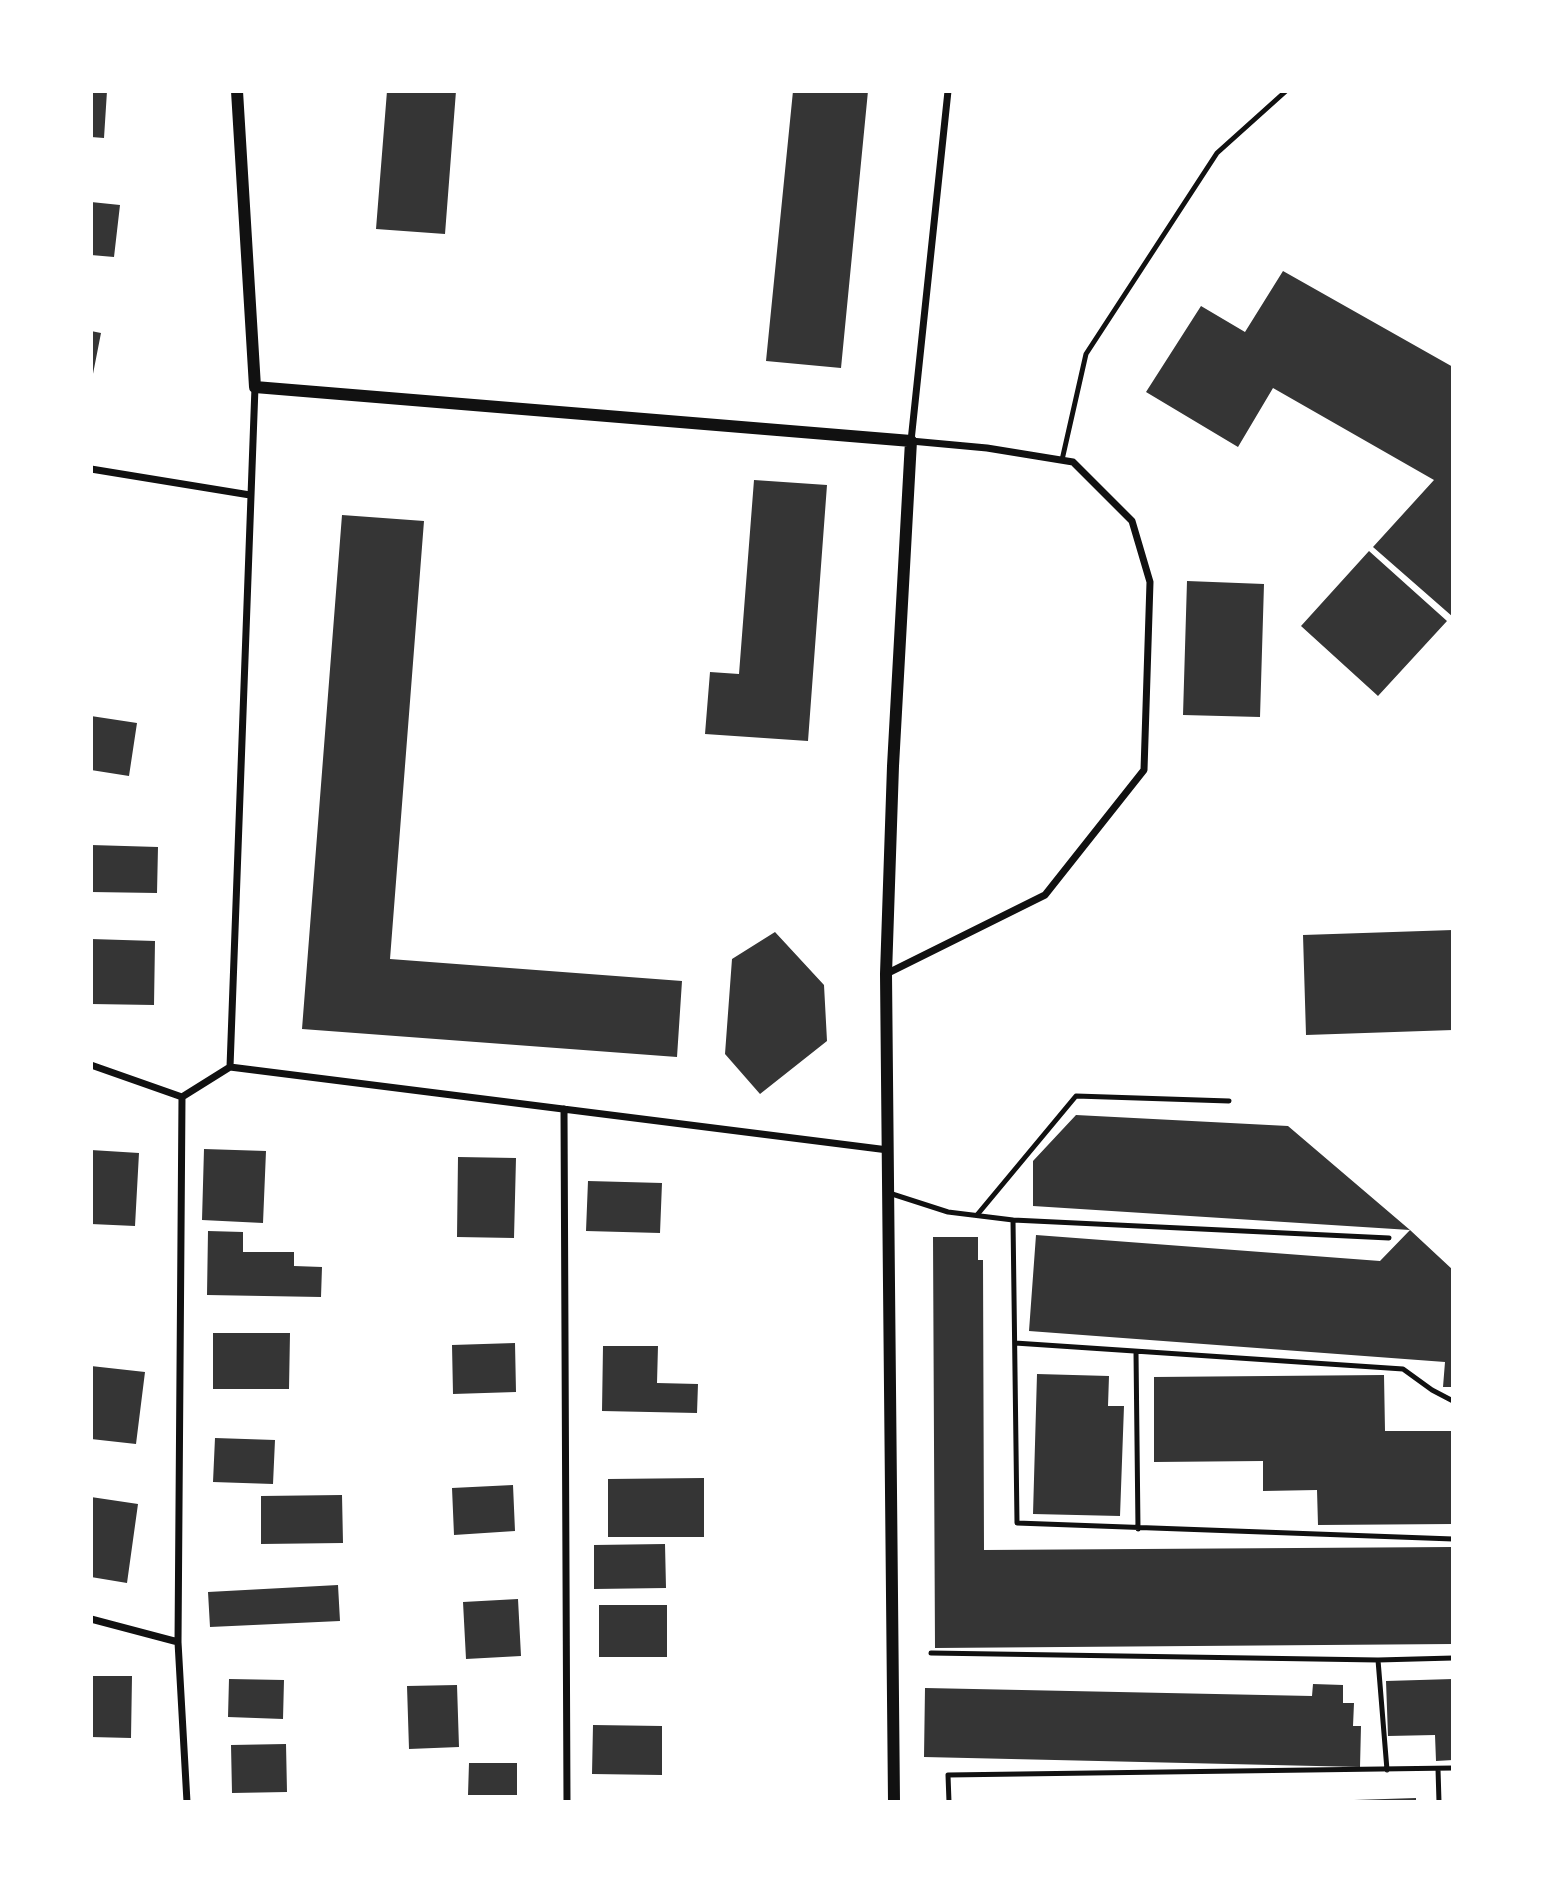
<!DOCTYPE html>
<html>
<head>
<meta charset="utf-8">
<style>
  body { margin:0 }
  #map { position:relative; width:1544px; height:1893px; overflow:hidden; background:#fff; font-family:"Roboto Condensed",sans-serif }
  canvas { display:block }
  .frame { position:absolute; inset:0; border:93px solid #fff; pointer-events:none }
</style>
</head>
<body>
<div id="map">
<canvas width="1544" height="1893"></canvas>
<div class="frame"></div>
</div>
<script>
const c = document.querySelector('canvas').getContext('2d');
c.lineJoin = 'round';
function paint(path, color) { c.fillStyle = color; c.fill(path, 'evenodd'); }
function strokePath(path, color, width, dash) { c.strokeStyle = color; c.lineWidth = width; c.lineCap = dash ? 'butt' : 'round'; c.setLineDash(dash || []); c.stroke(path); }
const building = new Path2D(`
  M91,91H107L104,138L91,137Z
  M387,91H456L445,234L376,229Z
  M793,91H868L841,368L766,361Z
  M91,202L120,205L114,257L91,255Z
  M1283,271L1453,367V617L1373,547L1434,480L1273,388L1238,447L1146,392L1201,306L1245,332Z
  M91,331L101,333L92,379H91Z
  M754,480L827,485L808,741L705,734L710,672L739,674Z
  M342,515L424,521L390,959L682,981L677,1057L302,1029Z
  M1369,551L1447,621L1378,696L1301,626Z
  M1187,581L1264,584L1260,717L1183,715Z
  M91,716L137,723L129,776L91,770Z
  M91,845L158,847L157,893L91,892Z
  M1453,930V1030L1306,1035L1303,935Z
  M775,932L824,985L827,1041L760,1094L725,1054L732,959Z
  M91,939L155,941L154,1005L91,1004Z
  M1076,1115L1288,1126L1410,1230L1033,1206V1161Z
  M204,1149L266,1151L263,1223L202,1220Z
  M91,1150L139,1153L135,1226L91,1224Z
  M458,1157L516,1158L514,1238L457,1237Z
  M588,1181L662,1183L660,1233L586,1231Z
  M1410,1230L1453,1270V1387H1443L1445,1362L1029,1331L1036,1235L1380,1261Z
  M208,1231L243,1232V1252H294V1266L322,1267L321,1297L207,1295Z
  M933,1237H978V1260H983L984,1550L1453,1547V1644L935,1648Z
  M213,1333H290L289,1389H213Z
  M515,1343L516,1392L453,1394L452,1345Z
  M603,1346H658L657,1383L698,1384L697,1413L602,1411Z
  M91,1366L145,1372L136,1444L91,1439Z
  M1037,1374L1109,1376L1108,1406H1124L1120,1516L1033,1514Z
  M1384,1375L1385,1431H1453V1524L1318,1525L1317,1490L1263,1491V1461L1154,1462V1377Z
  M215,1438L275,1440L273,1484L213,1482Z
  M704,1478V1537H608V1479Z
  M513,1485L515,1531L454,1535L452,1488Z
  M342,1495L343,1543L261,1544V1496Z
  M91,1497L138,1504L127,1583L91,1577Z
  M665,1544L666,1588L594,1589V1545Z
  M338,1585L340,1621L210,1627L208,1592Z
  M518,1599L521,1656L466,1659L463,1602Z
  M599,1605H667V1657H599Z
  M91,1676H132L131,1738L91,1737Z
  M229,1679L284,1680L283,1719L228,1717Z
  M1453,1679V1760L1436,1761L1435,1735L1388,1736L1386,1681Z
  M1313,1684L1343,1685V1703H1354L1353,1726H1361L1360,1767L924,1757L925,1688L1312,1696Z
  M457,1685L459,1747L409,1749L407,1686Z
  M593,1725L662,1726V1775L592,1774Z
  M286,1744L287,1792L232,1793L231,1745Z
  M469,1763H517V1795H468Z
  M1416,1798V1802H1354V1800Z`);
const service = new Path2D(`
  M1062,460L1086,354L1217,153L1286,91
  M889,1193L948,1212L1013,1220L1017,1523L1453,1539
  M977,1215L1076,1096L1229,1101
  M1013,1220L1389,1238
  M1015,1343L1403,1369L1432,1390L1453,1401
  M1136,1352L1138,1529
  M931,1653L1378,1660L1453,1658
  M1378,1660L1387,1770
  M1438,1769L1439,1802
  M949,1802L948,1775L1453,1768`);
const minor = new Path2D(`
  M91,469L250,495
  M886,974L1045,895L1144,770L1150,582L1132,521L1073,462L987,448L911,441L948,91
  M91,1065L182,1097
  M230,1067L888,1150
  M564,1109L567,1802
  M91,1619L178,1642
  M187,1802L178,1642L182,1097L230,1067L255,387`);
const tertiary = new Path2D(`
  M237,91L255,387L911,441L893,766L886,974L894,1802`);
paint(building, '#353535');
strokePath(service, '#111', 5);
strokePath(minor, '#111', 7);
strokePath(tertiary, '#111', 12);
</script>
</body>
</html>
